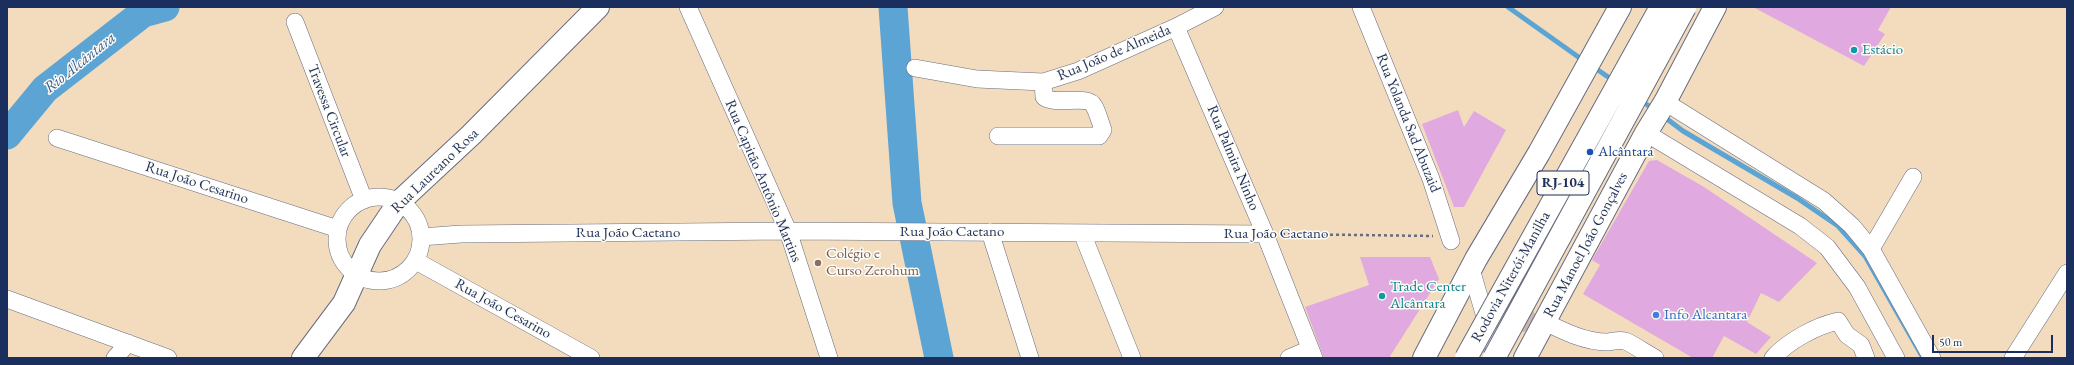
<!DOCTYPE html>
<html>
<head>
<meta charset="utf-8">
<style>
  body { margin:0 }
  #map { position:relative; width:2074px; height:365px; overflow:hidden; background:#f3dcbd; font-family:"EB Garamond",serif }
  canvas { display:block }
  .frame { position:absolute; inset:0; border:8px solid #1b2f5e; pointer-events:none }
  .scale { position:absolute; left:1932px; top:335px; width:121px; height:18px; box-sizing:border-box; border:2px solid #1b2f5e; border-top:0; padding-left:5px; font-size:12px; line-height:14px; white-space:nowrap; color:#1b2f5e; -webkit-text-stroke:3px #fdfcf7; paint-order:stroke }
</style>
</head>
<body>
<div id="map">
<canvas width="2074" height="365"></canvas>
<div class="frame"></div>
<div class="scale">50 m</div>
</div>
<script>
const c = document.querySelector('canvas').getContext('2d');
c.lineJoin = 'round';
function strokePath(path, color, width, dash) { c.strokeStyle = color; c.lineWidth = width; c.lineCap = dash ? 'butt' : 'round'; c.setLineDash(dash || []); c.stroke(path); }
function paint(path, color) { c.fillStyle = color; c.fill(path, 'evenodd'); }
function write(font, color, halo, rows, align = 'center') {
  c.font = font + ' "EB Garamond",serif'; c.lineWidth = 3; c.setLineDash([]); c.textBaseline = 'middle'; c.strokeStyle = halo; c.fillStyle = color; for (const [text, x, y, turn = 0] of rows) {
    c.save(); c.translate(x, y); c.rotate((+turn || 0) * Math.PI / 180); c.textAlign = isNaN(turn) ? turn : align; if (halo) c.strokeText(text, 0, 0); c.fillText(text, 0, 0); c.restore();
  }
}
const stream = new Path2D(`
  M1508,7L1584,61
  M1592,66L1614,81
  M1640,100L1655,110
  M1663,116L1683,131L1797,198L1838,226L1865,256L1922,356`);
const river = new Path2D(`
  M893,7L907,203L939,358
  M7,135L45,89L143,13L165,7`);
const building = new Path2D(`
  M1753,7H1891L1878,30L1885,34L1864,66Z
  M1458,110L1464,127L1474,111L1506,130L1464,207H1454L1422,124Z
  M1657,160L1704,187L1817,263L1779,302L1761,293L1747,322L1771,337L1756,354L1724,336L1712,358H1693L1583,294L1600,265L1592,260L1649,161Z
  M1360,257H1430L1439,279L1389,358H1324L1305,307L1369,285Z`);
const minorTunnel = new Path2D(`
  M1514,266L1512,270L1534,341`);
const path = new Path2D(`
  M1282,234L1433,236`);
const minor = new Path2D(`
  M688,7L788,231L829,358
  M1361,7L1431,179L1451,241
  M295,22L364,200
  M1176,27L1265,234L1314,358
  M915,68L977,79L1043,82L1078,71L1176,27L1215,7
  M1665,102L1824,201L1852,226L1871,249L1932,358
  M1646,133L1800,226L1827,247L1857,287L1896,358
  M998,136H1099L1103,130C1100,122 1098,113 1094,106C1088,94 1056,106 1044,97L1043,82
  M57,138L338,229
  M337 239a42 42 0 1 1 84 0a42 42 0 1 1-84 0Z
  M990,232L1030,358
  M1082,233L1132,358
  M421,237L461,234L788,231L1265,234
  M1871,249L1913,177
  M416,261L591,358
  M1471,269L1497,358
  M7,299L168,358
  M1545,322C1563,331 1585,342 1607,342C1613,342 1618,339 1625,341C1635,345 1645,353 1655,358
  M115,358L128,343
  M1289,358L1310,349
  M1773,358C1788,341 1816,326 1838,321L1847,335L1861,345L1866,358
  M2013,358L2067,273`);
const major = new Path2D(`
  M303,358L344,303L370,245L399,202L471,135L598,7
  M1424,358L1476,259L1539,153L1620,7
  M1525,358L1646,133L1665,102L1715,7`);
const highwayBridge = new Path2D(`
  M1466,358L1661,7
  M1494,358L1685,7`);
const markers = [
  [1854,50,4,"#0f9aa8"],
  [1590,152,4,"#1a4fb4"],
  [818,263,4,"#8d6e63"],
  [1382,296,4,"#0f9aa8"],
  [1656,315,4,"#3f7fe0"]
];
const shields = [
  [1563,183,52]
];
const shieldNames = [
  ["RJ-104",1563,183]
];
const cultureNames = [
  ["Estácio",1862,50],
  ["Trade Center",1390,287],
  ["Alcântara",1390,304]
];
const streetNames = [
  ["Rua João de Almeida",1114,53,-23],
  ["Travessa Circular",329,111,69],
  ["Rua Yolanda Sad Abuzaid",1408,123,68],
  ["Rua Palmira Ninho",1233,158,67],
  ["Rua Laureano Rosa",435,171,-44],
  ["Rua Capitão Antônio Martins",763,181,67],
  ["Rua João Cesarino",197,183,18],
  ["Rua João Caetano",952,232],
  ["Rua João Caetano",628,233],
  ["Rua João Caetano",1276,234],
  ["Rua Manoel João Gonçalves",1586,245,-62],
  ["Rodovia Niterói-Manilha",1511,277,-61],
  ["Rua João Cesarino",503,309,29]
];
const transitNames = [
  ["Alcântara",1598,152]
];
const educationNames = [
  ["Colégio e",826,254],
  ["Curso Zerohum",826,271]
];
const shopNames = [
  ["Info Alcantara",1664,315]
];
const waterNames = [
  ["Rio Alcântara",80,63,-39]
];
strokePath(stream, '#5ca4d3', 5);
strokePath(river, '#5ca4d3', 29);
paint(building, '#e0aae0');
strokePath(minorTunnel, '#c8b9aa', 17, [17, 8]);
strokePath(minor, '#676c7f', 18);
strokePath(major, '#676c7f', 24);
strokePath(path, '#676c7f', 2.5, [3, 3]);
strokePath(minor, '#fff', 17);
strokePath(major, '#fff', 22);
strokePath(highwayBridge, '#676c7f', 24, []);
strokePath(highwayBridge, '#fff', 22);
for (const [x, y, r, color] of markers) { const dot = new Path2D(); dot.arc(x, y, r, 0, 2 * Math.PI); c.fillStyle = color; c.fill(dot); strokePath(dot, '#fdfcf7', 1.5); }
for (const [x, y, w] of shields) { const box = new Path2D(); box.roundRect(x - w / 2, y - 12, w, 24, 3); c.fillStyle = '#fdfcf7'; c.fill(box); strokePath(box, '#1b2f5e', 1); }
write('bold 14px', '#1b2f5e', null, shieldNames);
write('15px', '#0d838f', '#fdfcf7', cultureNames, 'left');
write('15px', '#1b2f5e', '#fdfcf7', streetNames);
write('15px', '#164399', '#fdfcf7', transitNames, 'left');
write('15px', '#785e54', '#fdfcf7', educationNames, 'left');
write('15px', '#366cbe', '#fdfcf7', shopNames, 'left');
write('italic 16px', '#355e8d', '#fdfcf7', waterNames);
</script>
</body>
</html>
